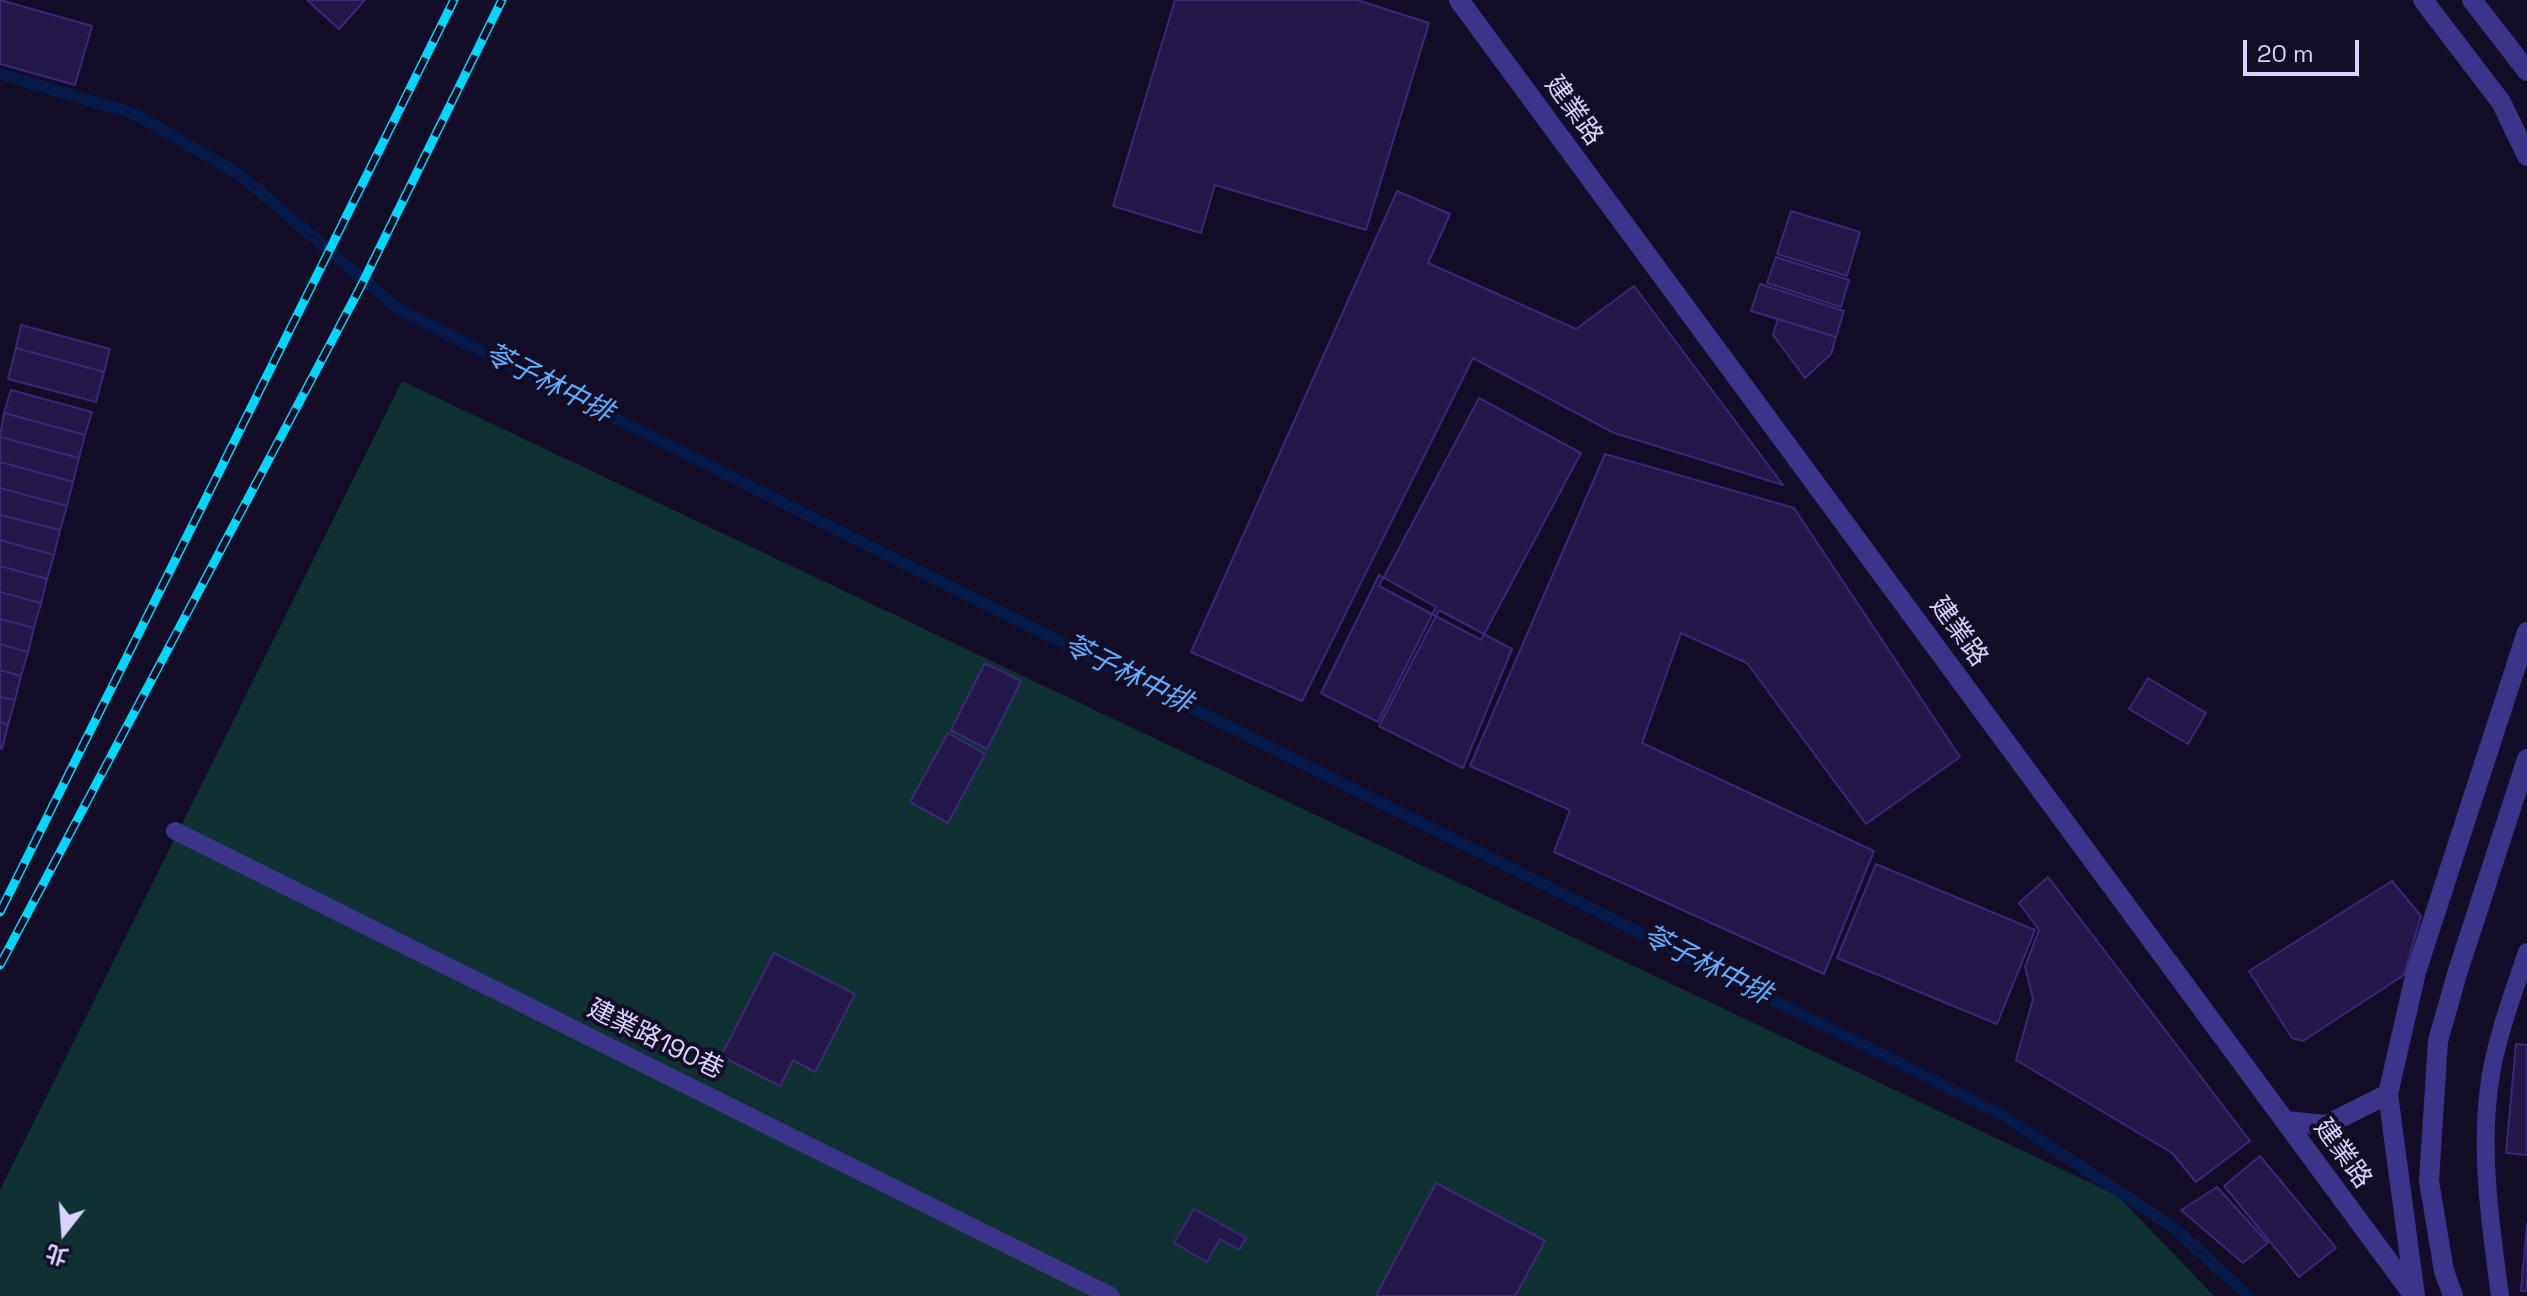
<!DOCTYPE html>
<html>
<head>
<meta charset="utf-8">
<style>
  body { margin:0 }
  #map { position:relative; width:2527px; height:1296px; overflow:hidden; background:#130d27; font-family:"Space Grotesk","Noto Sans TC",sans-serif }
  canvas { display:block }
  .north { position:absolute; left:24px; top:1192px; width:80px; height:80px; -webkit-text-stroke:6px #130d27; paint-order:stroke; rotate:197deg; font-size:22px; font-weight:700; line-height:32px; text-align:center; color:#dbd3ff }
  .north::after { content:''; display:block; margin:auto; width:28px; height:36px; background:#dbd3ff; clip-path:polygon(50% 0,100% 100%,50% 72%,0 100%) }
  .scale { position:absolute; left:2243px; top:40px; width:116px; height:36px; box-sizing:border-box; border:4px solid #dbd3ff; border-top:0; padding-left:10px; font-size:24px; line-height:28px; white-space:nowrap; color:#dbd3ff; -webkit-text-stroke:6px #130d27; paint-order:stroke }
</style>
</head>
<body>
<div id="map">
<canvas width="2527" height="1296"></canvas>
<div class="north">北</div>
<div class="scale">20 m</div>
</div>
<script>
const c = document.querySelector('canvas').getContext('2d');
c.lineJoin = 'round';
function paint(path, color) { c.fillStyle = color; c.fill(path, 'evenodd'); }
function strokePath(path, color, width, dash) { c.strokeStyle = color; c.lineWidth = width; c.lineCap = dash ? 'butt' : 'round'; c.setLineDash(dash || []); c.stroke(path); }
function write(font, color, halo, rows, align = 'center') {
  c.font = font + ' "Space Grotesk","Noto Sans TC",sans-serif'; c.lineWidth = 8; c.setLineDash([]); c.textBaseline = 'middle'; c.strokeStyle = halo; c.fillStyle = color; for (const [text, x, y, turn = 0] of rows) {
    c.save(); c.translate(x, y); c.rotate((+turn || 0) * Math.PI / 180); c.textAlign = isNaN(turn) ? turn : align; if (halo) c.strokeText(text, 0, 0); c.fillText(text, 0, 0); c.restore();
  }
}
const green = new Path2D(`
  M402,381L2118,1196L2214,1296H0V1190Z`);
const stream = new Path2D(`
  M0,74L135,114L239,174L398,309L2004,1116L2173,1227L2248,1296`);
const building = new Path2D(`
  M0,0L92,26L75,85L0,64Z
  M307,0H365L339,29Z
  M1175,0H1357L1429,23L1366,230L1215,185L1201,233L1113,206Z
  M1397,191L1450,214L1428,263L1576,329L1634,286L1783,485L1614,433L1473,358L1302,701L1191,652Z
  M1791,211L1860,232L1847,276L1777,254Z
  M1776,257L1849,280L1841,307L1767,283Z
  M1760,284L1844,311L1836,337L1751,311Z
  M1778,319L1836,337L1831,354L1805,378L1773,335Z
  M21,325L110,349L104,372L16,348Z
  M16,348L104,372L96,402L8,379Z
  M11,390L92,412L85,435L4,413Z
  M1479,398L1581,453L1481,640L1379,586Z
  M4,413L85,435L79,458L0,437Z
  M0,437L79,458L73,482L0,462Z
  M1605,454L1794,508L1960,757L1866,824L1747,663L1681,633L1642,743L1874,851L1824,974L1554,852L1570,810L1470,766Z
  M0,462L73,482L67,506L0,488Z
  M0,488L67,506L60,530L0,515Z
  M0,515L60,530L54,555L0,540Z
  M0,540L54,555L47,579L0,566Z
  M0,566L47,579L41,603L0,592Z
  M1379,575L1436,607L1378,722L1321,693Z
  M0,592L41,603L34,628L0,619Z
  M1439,610L1512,649L1463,768L1379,726Z
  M0,619L34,628L28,652L0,644Z
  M0,644L28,652L21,676L0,670Z
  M985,663L1021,681L987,749L951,730Z
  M0,670L21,676L15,700L0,697Z
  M2148,678L2206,713L2188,744L2129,709Z
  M0,697L15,700L8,725L0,722Z
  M0,722L8,725L2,749L0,748Z
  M948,733L985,754L948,823L910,802Z
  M1876,864L2035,930L1997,1024L1837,958Z
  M2048,877L2250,1141L2196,1182L2172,1153L2016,1060L2033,999L2025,967L2039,930L2019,903Z
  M2392,881L2421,916L2404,975L2303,1041L2292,1038L2249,971Z
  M774,953L855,994L815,1072L793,1060L780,1086L721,1056Z
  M2516,1044L2527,1045V1155L2506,1153Z
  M2260,1156L2336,1248L2299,1277L2224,1186Z
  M1436,1183L1545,1241L1515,1296H1376Z
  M2217,1187L2268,1243L2243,1263L2181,1210Z
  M1194,1209L1246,1238L1239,1250L1220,1239L1207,1262L1174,1243Z
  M2527,1224V1291H2521Z`);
const service = new Path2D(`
  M175,831L1111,1296
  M2500,1296C2491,1227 2480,1157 2489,1088C2494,1044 2513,994 2527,952`);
const tertiary = new Path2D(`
  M1459,0L2414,1296
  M2423,0L2501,102L2527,156
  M2472,0L2527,71
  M2285,1121L2326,1125L2388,1094
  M2415,1296L2388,1094L2416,972L2527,632
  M2453,1296L2444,1271L2429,1181L2438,1041L2457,974L2527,759`);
const rail = new Path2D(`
  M0,912L454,0
  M0,965L360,288L502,0`);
const streetNames = [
  ["建業路",1573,111,54],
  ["建業路",1958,632,54],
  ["建業路190巷",655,1040,26],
  ["建業路",2342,1154,54]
];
const waterNames = [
  ["苓子林中排",548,384,27],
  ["苓子林中排",1127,675,27],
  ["苓子林中排",1706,966,27]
];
paint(green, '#0f3132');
strokePath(stream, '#051a48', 12);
paint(building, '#24174a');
strokePath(building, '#3c2778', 2);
strokePath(service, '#3c348b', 18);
strokePath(tertiary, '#3c348b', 20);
strokePath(rail, '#00d6fe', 9);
strokePath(rail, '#130d27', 6, [18]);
write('26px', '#dbd3ff', '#130d27', streetNames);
write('italic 28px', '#61adff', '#130d27', waterNames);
</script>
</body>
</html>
